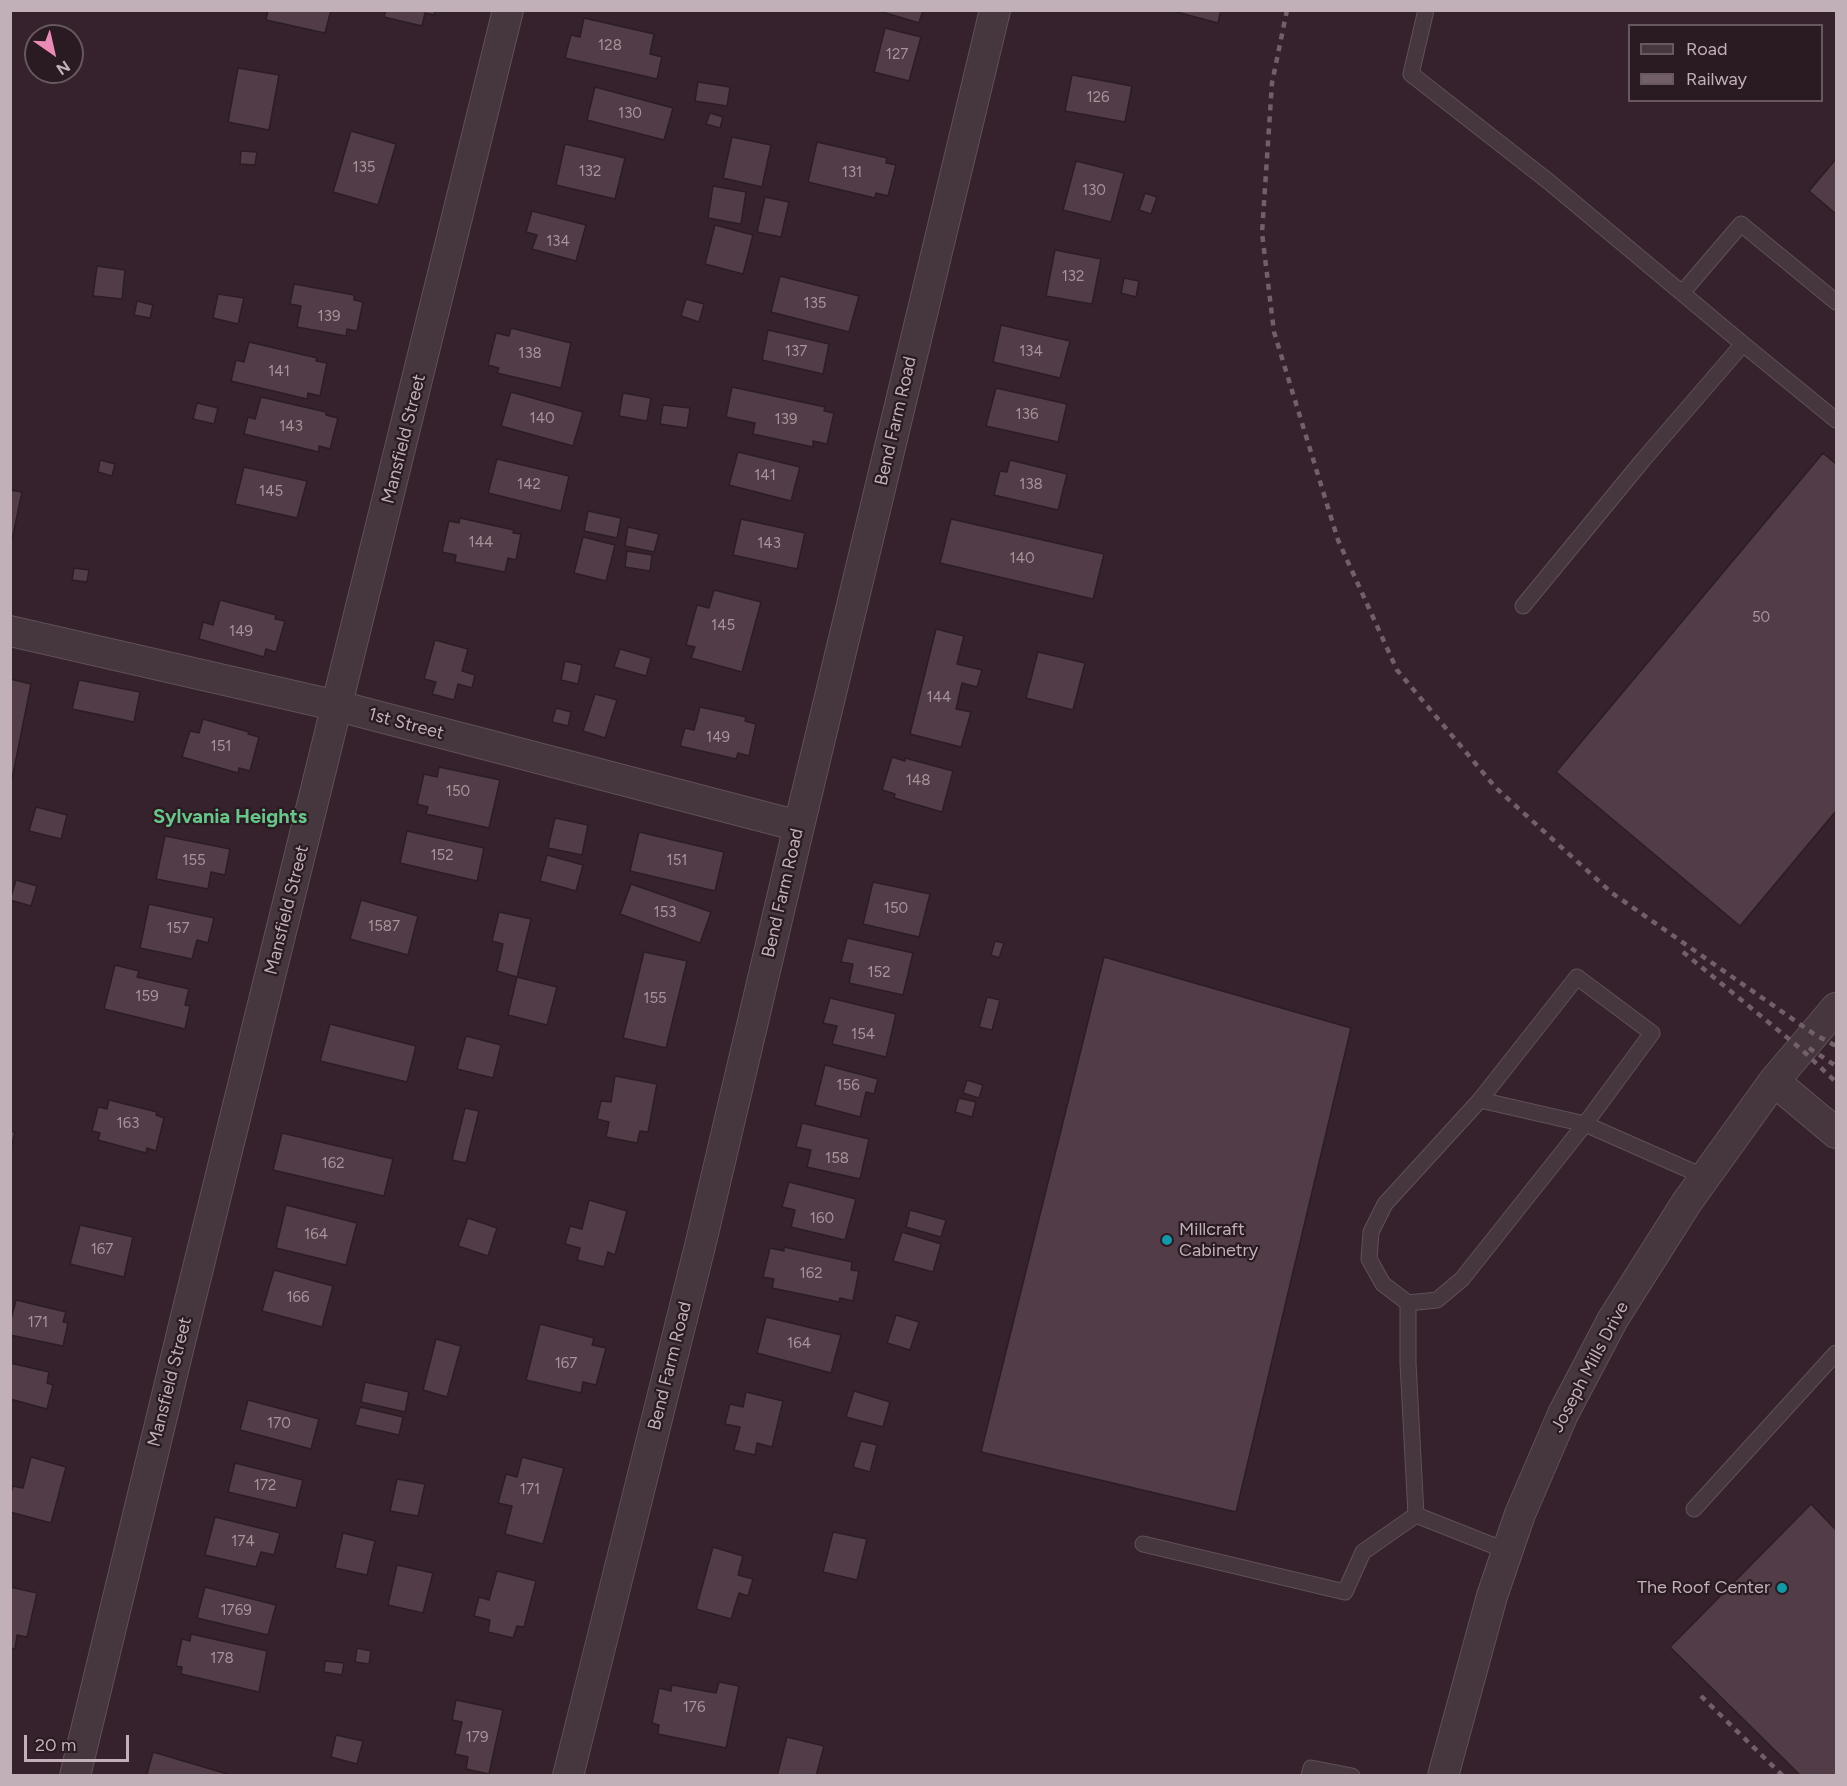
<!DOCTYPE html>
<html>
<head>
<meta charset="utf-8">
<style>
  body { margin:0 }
  #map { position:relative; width:1847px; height:1786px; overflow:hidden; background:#35222c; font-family:Figtree,sans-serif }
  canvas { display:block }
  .frame { position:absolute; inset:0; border:12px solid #c2b0b8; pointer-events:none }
  .legend { position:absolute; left:1628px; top:24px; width:195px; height:78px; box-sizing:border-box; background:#2a1b22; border:2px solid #67575e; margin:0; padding:8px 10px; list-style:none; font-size:18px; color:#c2b0b8 }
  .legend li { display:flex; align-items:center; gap:12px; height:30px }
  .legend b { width:30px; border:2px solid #67575e }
  .north { position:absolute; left:24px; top:24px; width:60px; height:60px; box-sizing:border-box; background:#2a1b22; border:2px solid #67575e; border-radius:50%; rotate:146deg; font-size:16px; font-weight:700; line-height:24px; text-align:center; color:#c2b0b8 }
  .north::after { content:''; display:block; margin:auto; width:21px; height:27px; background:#eb8cb8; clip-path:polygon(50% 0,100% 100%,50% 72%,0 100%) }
  .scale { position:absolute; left:24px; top:1735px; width:105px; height:27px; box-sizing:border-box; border:3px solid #c2b0b8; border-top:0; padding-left:8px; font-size:18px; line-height:21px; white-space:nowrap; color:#c2b0b8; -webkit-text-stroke:4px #2a1b22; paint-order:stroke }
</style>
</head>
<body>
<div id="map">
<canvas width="1847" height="1786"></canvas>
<div class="frame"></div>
<ul class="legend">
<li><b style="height:8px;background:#46363d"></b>Road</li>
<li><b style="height:8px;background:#735f69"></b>Railway</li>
</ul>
<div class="north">N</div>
<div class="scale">20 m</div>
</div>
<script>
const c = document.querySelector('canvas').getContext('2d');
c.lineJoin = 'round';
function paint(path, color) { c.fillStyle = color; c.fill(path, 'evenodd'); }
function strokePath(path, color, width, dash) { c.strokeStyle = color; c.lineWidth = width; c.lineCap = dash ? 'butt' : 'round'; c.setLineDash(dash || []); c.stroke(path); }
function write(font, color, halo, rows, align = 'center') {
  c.font = font + ' Figtree,sans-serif'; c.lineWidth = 4.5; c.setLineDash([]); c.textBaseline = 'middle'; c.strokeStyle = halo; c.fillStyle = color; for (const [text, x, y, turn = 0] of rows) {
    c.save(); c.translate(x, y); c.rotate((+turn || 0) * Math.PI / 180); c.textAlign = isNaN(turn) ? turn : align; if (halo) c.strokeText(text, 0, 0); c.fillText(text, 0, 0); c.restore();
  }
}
const building = new Path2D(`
  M268,10H331L325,33L266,20Z
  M386,10H435L434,15L425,13L422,26L384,17Z
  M876,10H923L919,23Z
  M1169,10H1221L1218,23Z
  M584,18L654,34L650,54L662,57L657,79L565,58L571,35L580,37Z
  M885,28L921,37L909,81L874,72Z
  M238,68L279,75L269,130L228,122Z
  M1072,75L1132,86L1125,122L1065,111Z
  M698,82L730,87L727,106L695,101Z
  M595,87L673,108L664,140L587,120Z
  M710,113L723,117L720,128L706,124Z
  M351,131L396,144L378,205L333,192Z
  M732,137L771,145L762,187L723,178Z
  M817,142L887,158L886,163L896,165L888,196L876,193L875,198L808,182Z
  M565,144L625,158L615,199L556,185Z
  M241,151L257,152L255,165L240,164Z
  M1836,159V214L1809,191Z
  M1076,161L1124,173L1111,222L1063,210Z
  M713,186L746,192L741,224L708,218Z
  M1145,193L1157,197L1151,214L1139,210Z
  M765,197L789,202L781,237L757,232Z
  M532,211L586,225L576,261L532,249L537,235L526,232Z
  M715,225L753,235L743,274L705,264Z
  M1055,250L1101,259L1092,304L1046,296Z
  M97,266L125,270L122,299L93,296Z
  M780,276L859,296L849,332L771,312Z
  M1124,278L1139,281L1136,297L1121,293Z
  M294,284L354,295V300L363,302L357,331L347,329L346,336L297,327L301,306L290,304Z
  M218,294L244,298L238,324L213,318Z
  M686,299L704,304L699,322L681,316Z
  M137,301L153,305L150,318L134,315Z
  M1001,325L1070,341L1060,378L993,362Z
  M511,328L571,343L561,388L497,373L499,368L488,365L496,333L509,336Z
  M768,330L829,344L823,374L762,360Z
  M249,342L317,358L316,361L327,363L320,396L308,393L307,399L231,381L236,360L244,362Z
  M732,387L825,407L824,411L834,413L827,444L813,441V447L753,434L755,423L726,417Z
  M996,388L1067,404L1058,442L986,426Z
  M511,392L583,412L573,446L501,426Z
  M623,393L651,398L647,421L619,416Z
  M261,397L326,412V415L338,418L330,449L319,446V452L244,434L248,417L255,419Z
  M197,403L218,408L214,424L193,419Z
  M663,405L690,408L687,428L660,424Z
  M738,452L800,467L791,501L729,485Z
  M1823,453L1836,464V811L1740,926L1556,772Z
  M497,459L569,476L561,511L488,493Z
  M100,460L115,464L112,476L98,472Z
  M1010,460L1067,474L1058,510L994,495L1000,471L1007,472Z
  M244,467L307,481L297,518L235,504Z
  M10,490L22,492L12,540H10Z
  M588,511L621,518L617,538L584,531Z
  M460,518L514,530L513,533L521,534L516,560L508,558L505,572L455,562L456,555L442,552L449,521L459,523Z
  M741,519L805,533L797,569L733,555Z
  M951,519L1104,554L1093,599L940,563Z
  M628,527L659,534L654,552L625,546Z
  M583,537L615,545L606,581L574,573Z
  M627,551L652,555L650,571L625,567Z
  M74,568L89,570L87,582L72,580Z
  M714,590L761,602L742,672L691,658L695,647L686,645L697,605L709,608Z
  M220,600L276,615L275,619L285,621L276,652L266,649L264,657L199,639L203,622L213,625Z
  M936,629L964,636L957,664L982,670L977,687L962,683L956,709L971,712L961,747L910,734Z
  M435,640L468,649L462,671L475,675L472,688L458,684L454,700L432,694L436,682L424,679Z
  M620,649L651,658L646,676L614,667Z
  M1038,652L1085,663L1073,710L1026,698Z
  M565,661L582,665L578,684L561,680Z
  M10,679L31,684L11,784H10Z
  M79,680L140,692L134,722L72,709Z
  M595,694L617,700L605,738L583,731Z
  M700,707L746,717L745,721L756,724L749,756L738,753L736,759L680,746L685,728L694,730Z
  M556,708L571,712L568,726L552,722Z
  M203,719L249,732L248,734L259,737L250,771L239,768L238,773L182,757L190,731L199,733Z
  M892,757L905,761V758L953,771L942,812L894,798L895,794L882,790Z
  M439,767L500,780L489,828L426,814L428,807L417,804L424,774L437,777Z
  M36,807L67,815L61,839L29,831Z
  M555,818L588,825L582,855L548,848Z
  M407,831L484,848L477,881L400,863Z
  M639,832L724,852L715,891L630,871Z
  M165,836L230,849L225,875L211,872L208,889L156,879Z
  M547,855L583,865L576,891L540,881Z
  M16,880L37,886L31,906L10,900Z
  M873,882L930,894L919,937L863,924Z
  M631,884L711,912L700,943L620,914Z
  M361,900L418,916L408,955L350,939Z
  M149,904L214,918L208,943L197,940L192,959L140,948Z
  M499,912L531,919L517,977L497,971L503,944L492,941Z
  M847,938L913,953L903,995L849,983L853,964L841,962Z
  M995,941L1004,943L999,958L991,955Z
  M644,952L687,961L666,1048L623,1038Z
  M1104,957L1351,1028L1236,1512L981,1452Z
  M115,965L139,971L137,977L189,989L185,1005L190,1006L185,1029L104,1009Z
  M517,977L557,987L547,1025L508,1015Z
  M987,997L1000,1000L992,1030L979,1027Z
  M830,998L896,1014L886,1057L832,1044L837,1026L823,1023Z
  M330,1024L416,1046L407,1082L320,1061Z
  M466,1036L501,1045L493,1078L457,1069Z
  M825,1065L878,1079L874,1094L866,1092L860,1117L815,1105Z
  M615,1076L657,1084L648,1132L640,1131L637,1143L606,1137L609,1122L597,1119L601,1101L611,1102Z
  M967,1080L983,1085L979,1098L963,1093Z
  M959,1098L976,1102L972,1117L955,1112Z
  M109,1100L157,1112L156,1115L164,1118L156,1151L147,1148L146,1153L98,1140L100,1133L92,1131L98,1107L107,1109Z
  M465,1108L479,1111L466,1163L452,1160Z
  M802,1123L869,1139L860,1179L807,1167L811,1150L796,1147Z
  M10,1131L15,1132L10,1153Z
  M282,1133L393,1159L384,1196L273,1170Z
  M789,1182L856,1199L845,1240L791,1227L795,1210L782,1207Z
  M589,1200L627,1211L615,1255L608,1252L604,1267L577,1260L580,1248L565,1244L570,1226L582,1229Z
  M286,1205L357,1223L346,1265L276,1248Z
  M910,1210L946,1220L941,1237L906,1227Z
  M468,1218L497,1228L488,1256L458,1246Z
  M80,1225L133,1237L124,1277L70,1264Z
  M902,1232L941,1244L933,1272L893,1261Z
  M784,1247L852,1262L851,1270L859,1271L853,1301L840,1298L839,1302L772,1288L774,1279L763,1277L770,1248L784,1251Z
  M274,1270L333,1286L322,1327L262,1311Z
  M16,1300L66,1312L63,1322L68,1323L63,1346L10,1335V1323Z
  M896,1315L919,1322L910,1350L887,1343Z
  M766,1317L841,1335L831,1373L757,1353Z
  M540,1324L594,1338L592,1345L606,1348L596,1385L583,1382L581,1393L526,1380Z
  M436,1339L461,1346L447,1397L423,1390Z
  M10,1363L49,1372L47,1383L53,1385L47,1409L10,1399Z
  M365,1382L409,1392L405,1412L361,1402Z
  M854,1391L890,1402L883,1427L846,1417Z
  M746,1392L783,1401L772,1447L757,1443L755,1455L734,1450L740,1427L725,1424L730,1404L743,1407Z
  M248,1400L319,1419L311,1449L240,1430Z
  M360,1407L403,1417L399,1435L355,1425Z
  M861,1441L877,1445L870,1472L853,1467Z
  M31,1457L66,1467L51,1523L10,1512V1495L13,1486L23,1488Z
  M522,1457L564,1468L543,1544L505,1534L512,1506L498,1503L506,1474L517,1477Z
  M235,1463L303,1480L296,1508L228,1492Z
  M397,1479L425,1484L418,1516L390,1511Z
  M1811,1504L1836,1530V1776H1801L1670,1647Z
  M215,1517L280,1533L274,1555L261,1552L256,1567L205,1555Z
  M833,1532L867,1539L857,1580L823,1572Z
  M343,1533L375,1541L367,1575L335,1568Z
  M713,1547L743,1556L738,1575L753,1579L748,1596L739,1593L731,1619L696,1609Z
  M397,1565L433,1573L423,1613L388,1605Z
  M497,1571L536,1581L524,1627L517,1626L513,1638L488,1632L490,1620L474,1616L479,1597L489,1600Z
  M10,1587L37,1593L27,1637L17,1635L15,1649L10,1648Z
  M205,1587L276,1605L268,1635L197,1618Z
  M191,1634L267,1651L259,1692L181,1674L182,1667L176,1666L182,1639L190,1641Z
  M357,1648L371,1651L369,1664L355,1662Z
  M325,1661L344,1663L342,1675L324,1672Z
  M719,1682L739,1686L726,1748L658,1734L659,1725L652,1723L659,1688L671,1691L672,1685L716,1693Z
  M456,1700L503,1710L489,1774L466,1769L468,1757L455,1754L462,1722L452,1720Z
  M336,1735L363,1741L357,1764L331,1757Z
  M787,1737L824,1746L816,1776H777Z
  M153,1752L234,1776H153L147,1774Z`);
const lane = new Path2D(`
  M1426,10L1411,74L1548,181L1682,293
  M1743,344L1682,293L1741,224L1836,302
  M1523,606L1643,460L1743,344L1836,420
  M1480,1100L1385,1204L1371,1232L1369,1259L1383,1284L1408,1303L1437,1300L1462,1279L1585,1124L1652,1033L1577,977L1480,1100L1585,1124L1705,1177
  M1408,1303V1363L1416,1515L1507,1551
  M1694,1509L1836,1353
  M1143,1544L1345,1592L1363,1552L1416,1515
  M1309,1776L1311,1768L1352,1776`);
const street = new Path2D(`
  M10,631L338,706L799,826
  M1774,1081L1836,1133
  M75,1776L185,1321L508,10
  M568,1776L701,1242L799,826L995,10
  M1443,1776L1492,1596L1520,1514L1563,1414L1613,1319L1687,1202L1774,1081L1836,1008`);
const rail = new Path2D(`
  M1287,10L1272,83L1262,233L1274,332L1338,540L1397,670L1496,788L1612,893L1814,1034L1836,1046
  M1683,952L1801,1049L1836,1082
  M1809,1048L1836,1066
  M1701,1696L1783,1776`);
const markers = [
  [1167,1240,6,"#0f9aa8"],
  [1782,1588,6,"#0f9aa8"]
];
const numberNames = [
  ["128",610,46],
  ["127",897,55],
  ["126",1098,98],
  ["130",630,114],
  ["135",364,168],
  ["132",590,172],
  ["131",852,173],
  ["130",1094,191],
  ["134",558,242],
  ["132",1073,277],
  ["135",815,304],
  ["139",329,317],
  ["137",796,352],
  ["134",1031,352],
  ["138",530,354],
  ["141",279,372],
  ["136",1027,415],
  ["140",542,419],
  ["139",786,420],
  ["143",291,427],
  ["141",765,476],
  ["142",529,485],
  ["138",1031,485],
  ["145",271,492],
  ["144",481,543],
  ["143",769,544],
  ["140",1022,559],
  ["50",1761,618],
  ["145",723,626],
  ["149",241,632],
  ["144",939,698],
  ["149",718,738],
  ["151",221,747],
  ["148",918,781],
  ["150",458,792],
  ["152",442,856],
  ["155",194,861],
  ["151",677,861],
  ["150",896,909],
  ["153",665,913],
  ["1587",384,927],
  ["157",178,929],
  ["152",879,973],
  ["159",147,997],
  ["155",655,999],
  ["154",863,1035],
  ["156",848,1086],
  ["163",128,1124],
  ["158",837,1159],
  ["162",333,1164],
  ["160",822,1219],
  ["164",316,1235],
  ["167",102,1250],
  ["162",811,1274],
  ["166",298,1298],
  ["171",38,1323],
  ["164",799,1344],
  ["167",566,1364],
  ["170",279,1424],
  ["172",265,1486],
  ["171",530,1490],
  ["174",243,1542],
  ["1769",236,1611],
  ["178",222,1659],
  ["176",694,1708],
  ["179",477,1738]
];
const streetNames = [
  ["Bend Farm Road",896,421,-77],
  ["Mansfield Street",404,439,-76],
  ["1st Street",406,724,15],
  ["Bend Farm Road",783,893,-77],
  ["Mansfield Street",287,910,-76],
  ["Bend Farm Road",670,1366,-76],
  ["Joseph Mills Drive",1590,1367,-62],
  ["Mansfield Street",170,1382,-76]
];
const poiNames = [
  ["Millcraft",1179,1230],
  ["Cabinetry",1179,1251],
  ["The Roof Center",1770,1588,"right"]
];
const neighbourhoodNames = [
  ["Sylvania Heights",230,817]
];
paint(building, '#523c47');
strokePath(building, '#2c1d24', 1.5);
strokePath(lane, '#605058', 17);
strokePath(street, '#605058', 32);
strokePath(lane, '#46363d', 15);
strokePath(street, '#46363d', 30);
strokePath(rail, '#735f69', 4.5, [6, 6]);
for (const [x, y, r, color] of markers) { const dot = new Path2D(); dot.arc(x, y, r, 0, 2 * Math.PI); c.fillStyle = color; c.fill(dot); strokePath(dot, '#2a1b22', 2); }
write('15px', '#a6939c', null, numberNames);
write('18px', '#c2b0b8', '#2a1b22', streetNames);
write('18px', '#c2b0b8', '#2a1b22', poiNames, 'left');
write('bold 20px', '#67c68a', '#2a1b22', neighbourhoodNames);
</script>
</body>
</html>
